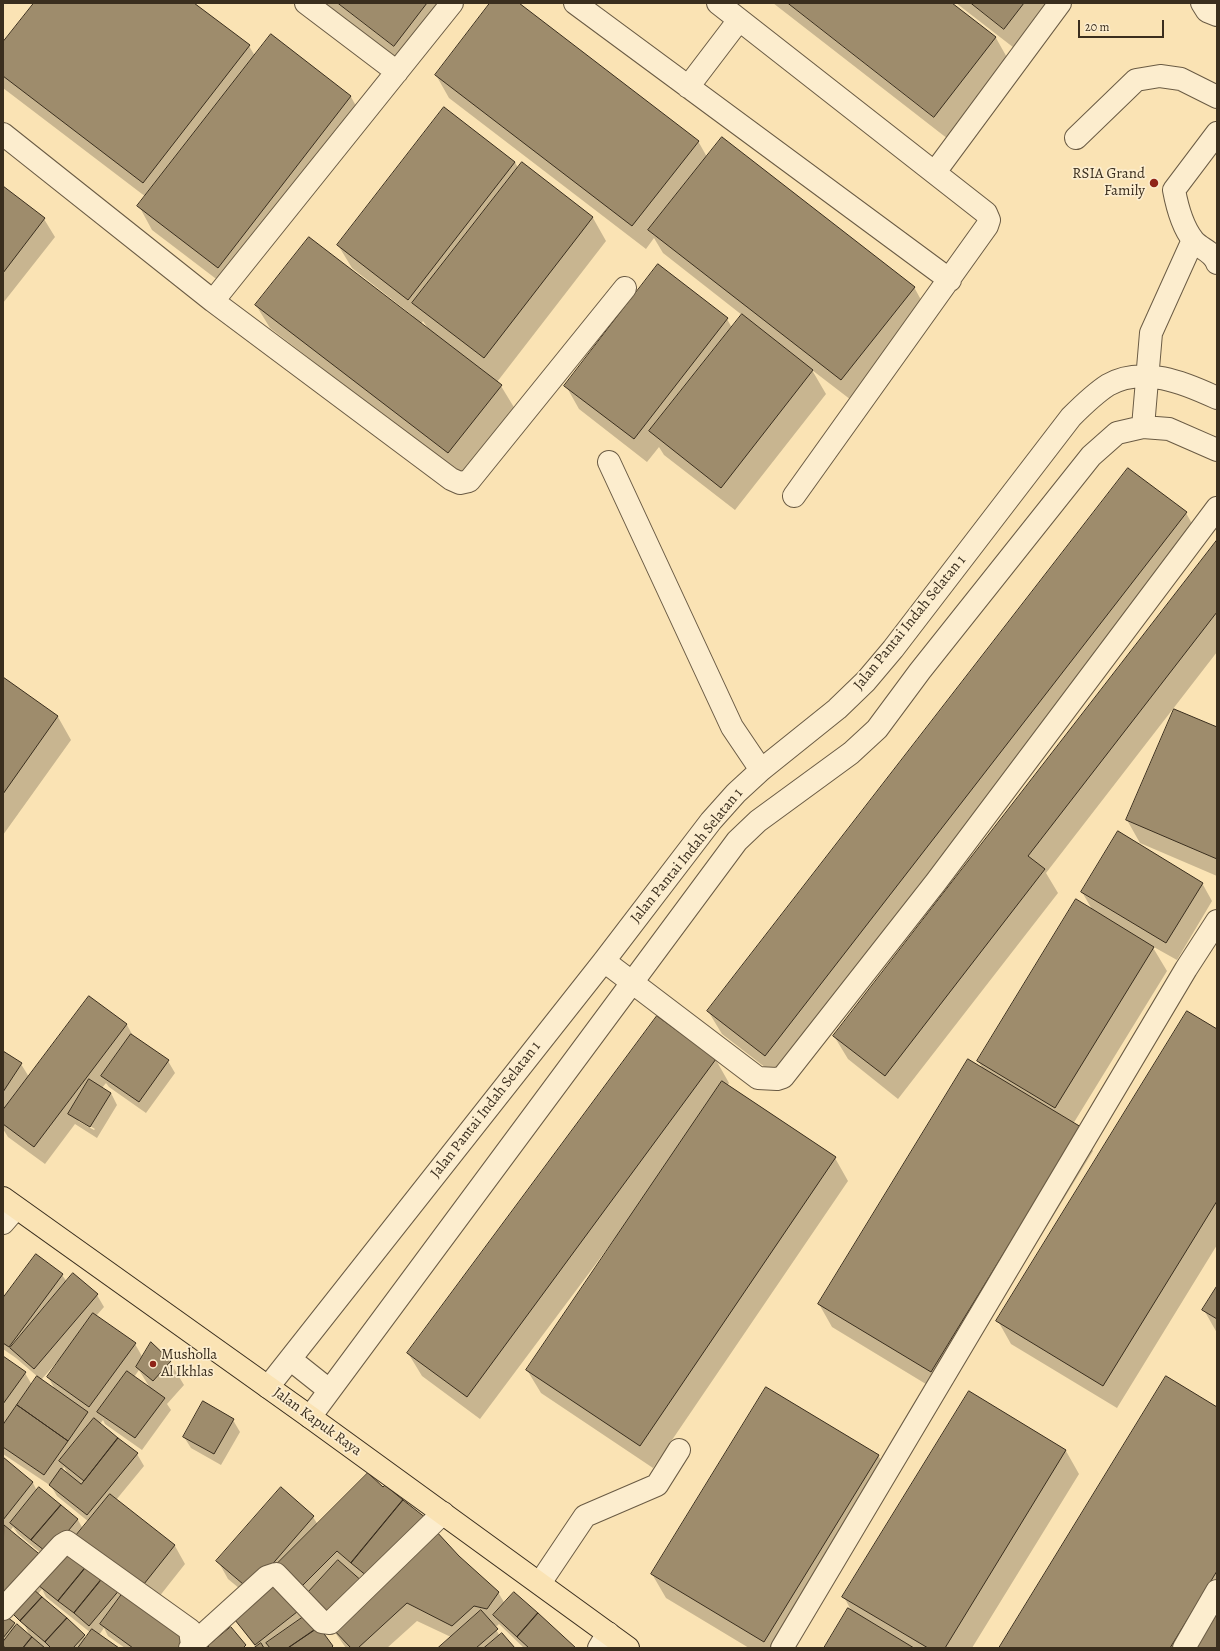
<!DOCTYPE html>
<html>
<head>
<meta charset="utf-8">
<style>
  body { margin:0 }
  #map { position:relative; width:1220px; height:1651px; overflow:hidden; background:#fae3b4; font-family:Alegreya,serif }
  canvas { display:block }
  .frame { position:absolute; inset:0; border:4px solid #3a2e1e; pointer-events:none }
  .scale { position:absolute; left:1078px; top:20px; width:86px; height:18px; box-sizing:border-box; border:2px solid #3a2e1e; border-top:0; padding-left:5px; font-size:12px; line-height:14px; white-space:nowrap; color:#3a2e1e; -webkit-text-stroke:3px #fcedce; paint-order:stroke }
</style>
</head>
<body>
<div id="map">
<canvas width="1220" height="1651"></canvas>
<div class="frame"></div>
<div class="scale">20 m</div>
</div>
<script>
const c = document.querySelector('canvas').getContext('2d');
c.lineJoin = 'round';
function paint(path, color) { c.fillStyle = color; c.fill(path, 'evenodd'); }
function strokePath(path, color, width, dash) { c.strokeStyle = color; c.lineWidth = width; c.lineCap = dash ? 'butt' : 'round'; c.setLineDash(dash || []); c.stroke(path); }
function write(font, color, halo, rows, align = 'center') {
  c.font = font + ' Alegreya,serif'; c.lineWidth = 3.5; c.setLineDash([]); c.textBaseline = 'middle'; c.strokeStyle = halo; c.fillStyle = color; for (const [text, x, y, turn = 0] of rows) {
    c.save(); c.translate(x, y); c.rotate((+turn || 0) * Math.PI / 180); c.textAlign = isNaN(turn) ? turn : align; if (halo) c.strokeText(text, 0, 0); c.fillText(text, 0, 0); c.restore();
  }
}
const shadow = new Path2D(`
  M35,3H193L249,46L255,56L271,36L351,97L364,120L232,291L152,230L139,206L146,197L3,88V44Z
  M322,3H458L407,68Z
  M492,3H517L698,141L707,157L914,287L927,311L855,403L812,370L826,394L735,510L664,455L659,447L647,462L579,409L566,386L727,319L732,328L742,315L663,253L654,238L646,249L449,98L436,75Z
  M773,3H951L996,38L1009,61L948,139Z
  M956,3H1056L1018,51Z
  M515,162L518,168L522,164L593,218L606,241L497,382L501,386L515,409L462,476L270,328L256,305L412,317L413,316L352,268L338,245ZM423,321L429,330L421,324Z
  M3,187L44,219L55,237L3,303Z
  M1186,513L1199,536L779,1078L722,1034L708,1011Z
  M1217,542V652L1046,873L1058,893L898,1099L848,1059L834,1036Z
  M3,678L58,717L71,740L3,835Z
  M1217,728V876L1140,843L1127,820Z
  M1202,883L1212,901L1177,960L1152,946L1167,971L1073,1124L1080,1128L1093,1151L944,1395L832,1327L819,1304L983,1069L978,1061L1093,911L1082,892Z
  M89,997L127,1025L133,1036L168,1061L175,1073L146,1113L109,1087L106,1083L102,1088L111,1093L117,1105L97,1138L75,1124L45,1164L8,1137L3,1129V1052L21,1064L29,1077ZM78,1119L95,1129L94,1130L78,1121Z
  M657,1017L716,1060L729,1083L727,1086L835,1158L848,1181L653,1468L541,1393L527,1370L617,1238L616,1237L480,1419L422,1376L408,1353Z
  M1217,1031V1245L1117,1408L1011,1344L998,1321Z
  M36,1256L62,1275L67,1282L97,1295L104,1307L96,1316L135,1344L143,1358L151,1344L170,1362L184,1385L167,1404L171,1410L142,1450L105,1424L103,1420L100,1424L137,1454L144,1466L116,1500L175,1546L185,1564L151,1607L195,1648H125L108,1636L104,1628L99,1635L117,1648H3V1615L16,1627L30,1636L25,1626L12,1612L3,1606V1459L33,1483L37,1491L39,1488L78,1520L83,1529L89,1522L57,1496L51,1486L3,1454V1357L25,1373L32,1385L38,1377L16,1358L3,1349V1300ZM57,1362L58,1363L48,1377L56,1391L41,1380ZM139,1370L150,1388L134,1377ZM64,1467L69,1476L62,1470ZM13,1527L18,1534L55,1565L42,1558L10,1531ZM42,1589L46,1597L91,1633L86,1639L38,1594Z
  M1217,1288V1333L1204,1310Z
  M969,1392L1066,1451L1079,1474L972,1648H825L852,1612L844,1597Z
  M1217,1408V1648H1000Z
  M233,1420L240,1432L221,1465L191,1448L184,1437Z
  M878,1455L892,1479L787,1648H749L666,1598L652,1574Z
  M313,1517L318,1525L459,1557L498,1592L505,1604L575,1648H524L499,1624L497,1626L493,1625L500,1636L514,1648H439L451,1637L417,1621L387,1648H346L334,1631L318,1627L333,1648H256L232,1615L251,1598L228,1579L218,1561Z`);
const building = new Path2D(`
  M34,3H194L250,45L143,183L3,76V42Z
  M338,3H427L394,46Z
  M490,3H519L699,141L632,226L435,75Z
  M788,3H952L996,37L934,117Z
  M971,3H1024L1004,29Z
  M271,34L351,96L218,268L137,206Z
  M444,107L515,162L408,300L337,245Z
  M722,137L915,287L841,380L648,230Z
  M522,162L593,217L484,358L412,303Z
  M3,186L45,218L3,273Z
  M309,237L502,385L448,453L255,305Z
  M658,264L728,318L634,439L564,386Z
  M742,314L813,370L721,488L649,431Z
  M1128,468L1187,512L765,1056L707,1011Z
  M1217,540V612L1028,856L1045,869L885,1076L833,1036Z
  M3,677L58,716L3,794Z
  M1174,709L1217,727V859L1126,820Z
  M1118,831L1203,883L1166,943L1081,892Z
  M1076,899L1154,947L1055,1108L977,1061Z
  M89,996L127,1024L34,1147L3,1124V1110Z
  M1187,1011L1217,1029V1201L1103,1386L996,1321Z
  M657,1016L716,1059L467,1397L407,1353Z
  M131,1034L169,1060L139,1102L101,1076Z
  M3,1051L22,1063L3,1092Z
  M968,1059L1081,1127L931,1372L818,1304Z
  M89,1079L111,1093L90,1127L68,1114Z
  M722,1081L836,1157L640,1446L526,1370Z
  M36,1254L63,1274L9,1347L3,1343V1298Z
  M73,1273L98,1294L34,1369L10,1348Z
  M1217,1286V1319L1202,1310Z
  M93,1313L136,1343L89,1407L47,1377Z
  M151,1342L171,1361L153,1381L136,1367Z
  M3,1356L26,1372L3,1404Z
  M127,1371L165,1398L135,1438L97,1412Z
  M37,1376L88,1412L68,1441L17,1405Z
  M1166,1376L1217,1407V1571L1170,1648H999Z
  M766,1387L879,1455L764,1642L651,1574Z
  M969,1391L1066,1450L945,1648H928L842,1597Z
  M203,1401L234,1419L214,1454L183,1437Z
  M17,1405L68,1441L44,1475L3,1447V1425Z
  M94,1418L118,1438L84,1481L59,1461Z
  M118,1438L138,1453L87,1515L49,1485L61,1468L81,1484Z
  M3,1457L33,1482L3,1520Z
  M368,1473L383,1487L385,1485L403,1500L351,1563L337,1551L299,1589L275,1566Z
  M39,1487L61,1505L31,1540L10,1523Z
  M281,1487L314,1516L250,1590L216,1561Z
  M110,1494L175,1545L140,1589L74,1538Z
  M403,1500L426,1518L373,1581L351,1563Z
  M61,1505L78,1519L49,1554L31,1540Z
  M4,1525L43,1557L11,1596L3,1590Z
  M435,1530L459,1556L499,1592L487,1609L474,1606L452,1626L407,1603L358,1648H351L330,1626Z
  M69,1546L90,1562L58,1601L38,1585Z
  M338,1560L364,1583L330,1622L303,1598Z
  M90,1562L105,1575L74,1613L58,1601Z
  M105,1575L121,1588L89,1626L74,1613Z
  M274,1576L302,1608L255,1645L231,1615Z
  M32,1588L42,1597L20,1621L11,1612Z
  M125,1590L191,1638L184,1648H133L100,1624Z
  M514,1592L538,1613L517,1637L493,1615Z
  M42,1597L67,1618L45,1642L20,1621Z
  M848,1608L914,1648H824Z
  M481,1610L498,1629L476,1648H438Z
  M309,1613L319,1627L288,1648H270L266,1643Z
  M538,1613L576,1648H529L517,1637Z
  M3,1614L15,1623L3,1638Z
  M1217,1614V1648H1196Z
  M67,1618L85,1635L73,1648H51L45,1642Z
  M17,1624L32,1637L23,1648H6L3,1646V1642Z
  M231,1627L246,1645L243,1648H210L208,1646Z
  M319,1627L333,1646L331,1648H288Z
  M92,1629L119,1648H78Z
  M502,1633L515,1648H484Z
  M32,1637L45,1648H23Z
  M261,1643L264,1648H254Z`);
const minor = new Path2D(`
  M306,3L397,72
  M575,3L950,280
  M718,3L986,213L989,220L987,226L794,496
  M1202,3L1207,11L1217,15
  M688,87L739,20
  M1217,133L1174,190C1177,206 1182,226 1193,240C1200,249 1213,251 1217,263
  M3,134L213,301L451,479L460,483L469,481L625,288
  M1076,138L1136,80L1160,76L1181,79L1217,97
  M935,172L1060,3
  M213,301L452,3
  M1143,427L1151,333L1193,240
  M609,462L732,727L761,770
  M604,961L758,1078L777,1079L783,1077L936,882L1217,508
  M3,1223L16,1208
  M290,1359L329,1390
  M268,1387L604,961L711,821L736,793L761,770L837,709L866,681L893,649L1071,417C1082,406 1094,394 1108,385C1142,365 1185,383 1217,398
  M310,1417L737,841L758,821L851,753L877,729L920,671L1091,456L1117,433L1143,427L1169,429L1217,450
  M540,1583L585,1516L657,1485L679,1450
  M3,1609L62,1545L67,1542L190,1630L192,1645L190,1648
  M192,1645L267,1577L276,1574L322,1622L330,1623L443,1513
  M599,1648L608,1633
  M782,1648L1186,969L1217,921
  M1184,1648L1217,1591`);
const major = new Path2D(`
  M3,1198L310,1417L628,1648`);
const markers = [
  [1154,183,5,"#8f2418"],
  [153,1364,4,"#8f2418"]
];
const poiNames = [
  ["RSIA Grand",1145,174],
  ["Family",1145,191],
  ["Musholla",161,1355,"left"],
  ["Al Ikhlas",161,1372,"left"]
];
const streetNames = [
  ["Jalan Pantai Indah Selatan 1",910,623,-51],
  ["Jalan Pantai Indah Selatan 1",687,856,-51],
  ["Jalan Pantai Indah Selatan 1",486,1110,-52],
  ["Jalan Kapuk Raya",317,1422,36]
];
paint(shadow, '#0003');
paint(building, '#9e8c6c');
strokePath(building, '#3a2e1e', 1);
strokePath(minor, '#6a5b44', 24);
strokePath(major, '#3a2e1e', 24);
strokePath(minor, '#fcedce', 22);
strokePath(major, '#fae3b4', 22);
for (const [x, y, r, color] of markers) { const dot = new Path2D(); dot.arc(x, y, r, 0, 2 * Math.PI); c.fillStyle = color; c.fill(dot); strokePath(dot, '#fcedce', 1.5); }
write('15px', '#3a2e1e', '#fcedce', poiNames, 'right');
write('15px', '#3a2e1e', '#fcedce', streetNames);
</script>
</body>
</html>
